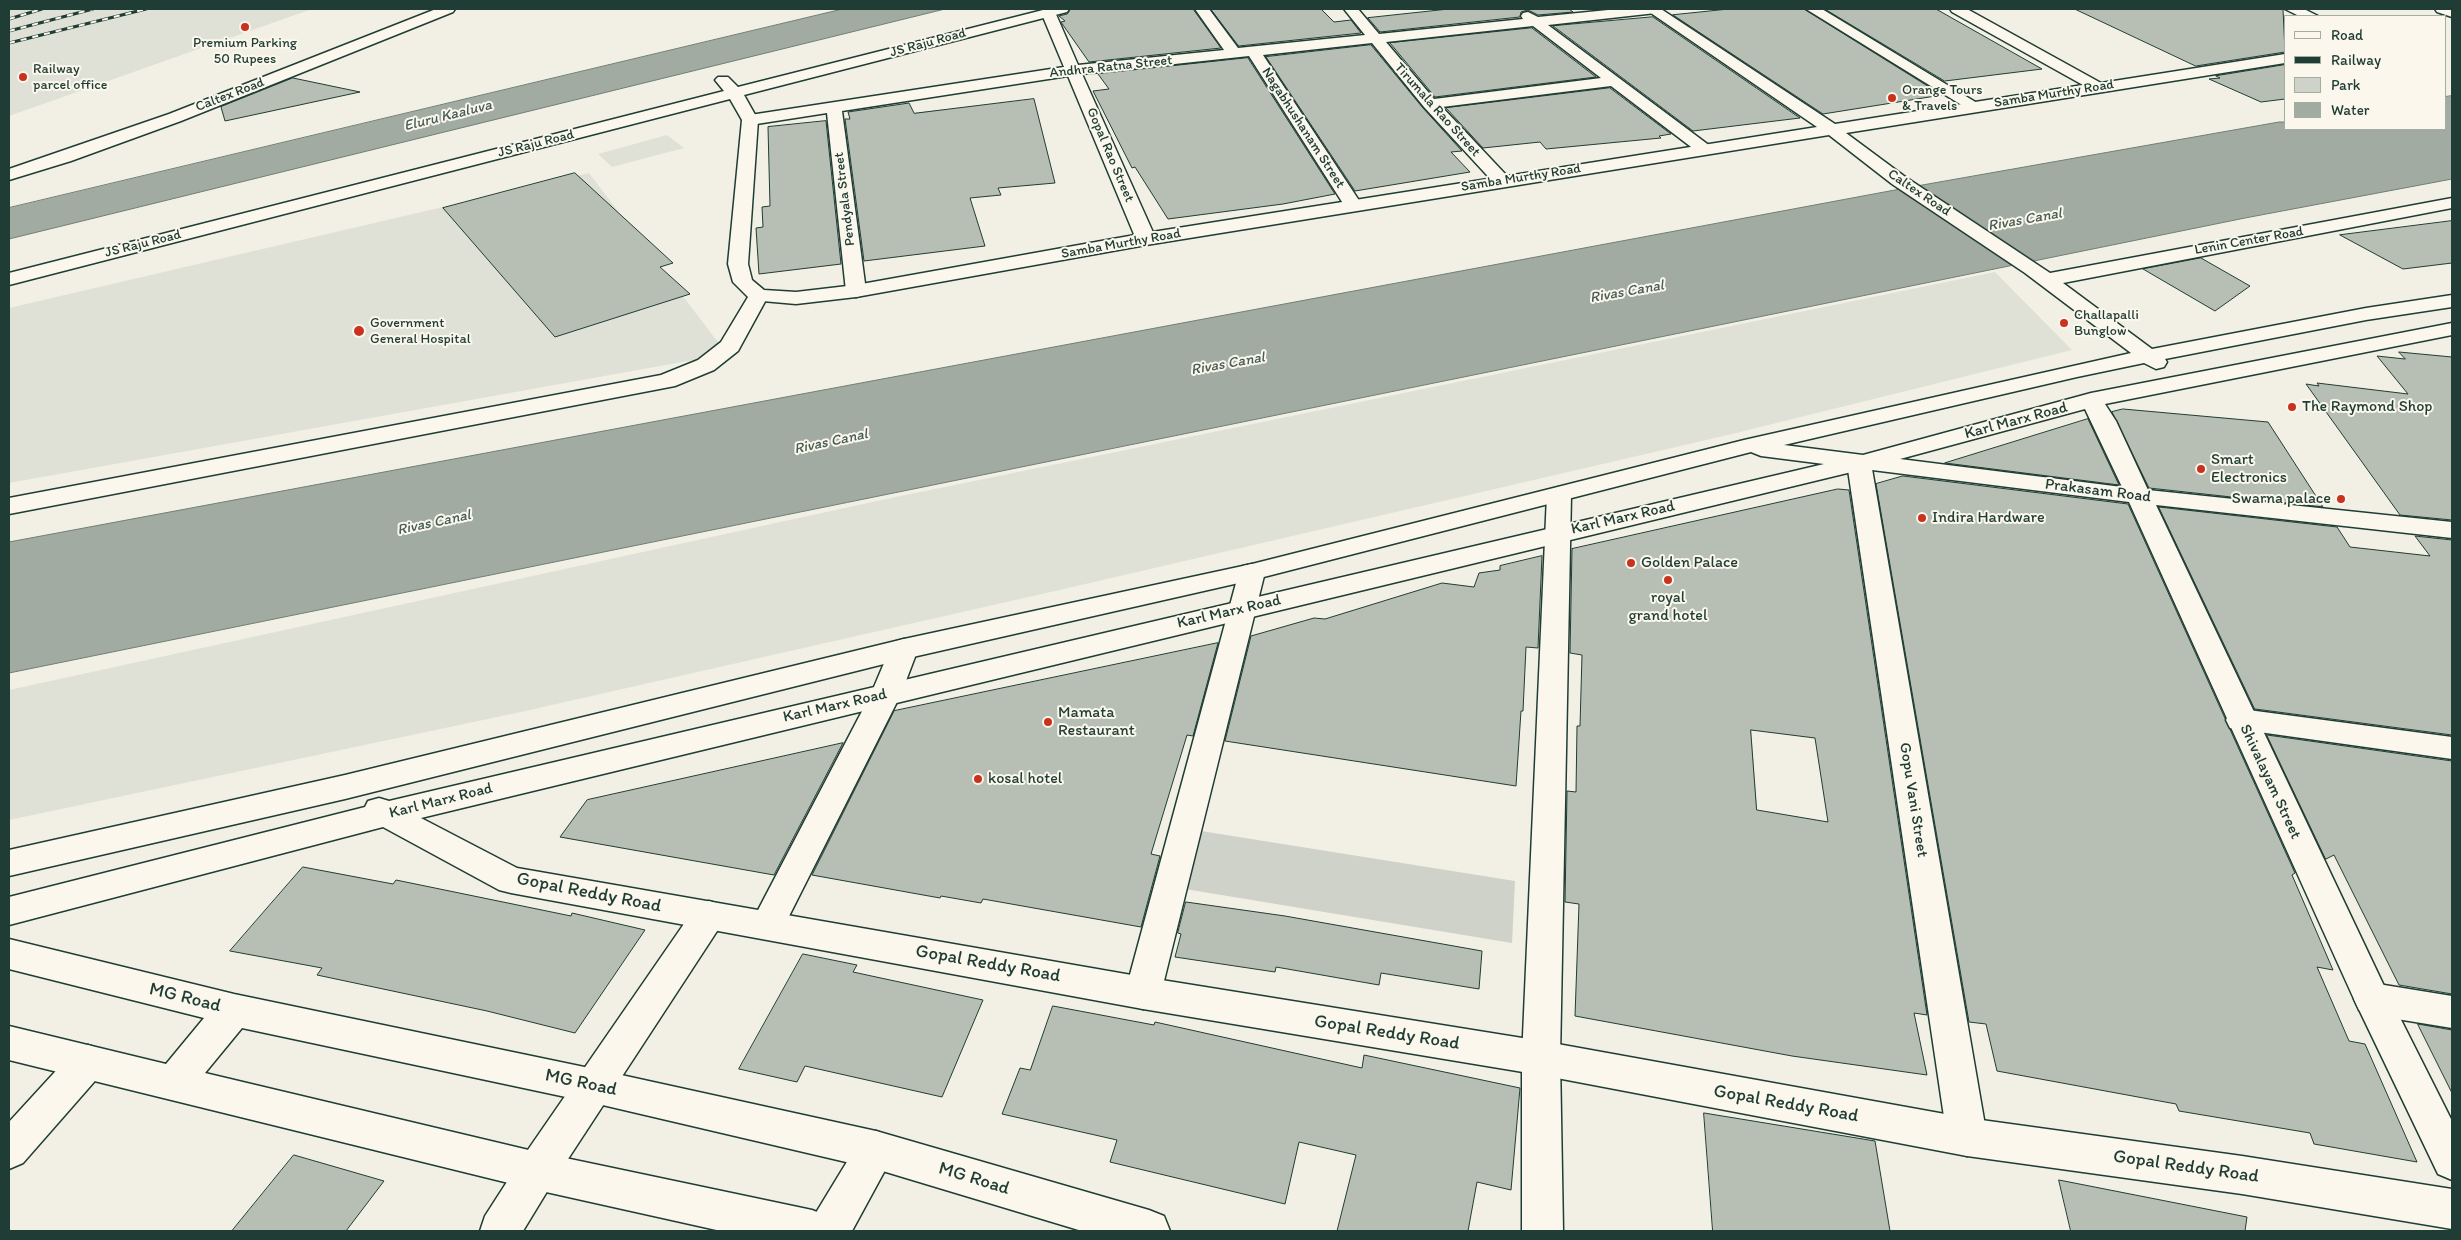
<!DOCTYPE html>
<html>
<head>
<meta charset="utf-8">
<style>
  body { margin:0 }
  #map { position:relative; width:2461px; height:1240px; overflow:hidden; background:#f2f0e5; font-family:Itim,sans-serif }
  canvas { display:block }
  .frame { position:absolute; inset:0; border:10px solid #1f3d34; pointer-events:none }
  .legend { position:absolute; left:2284px; top:15px; width:162px; height:115px; box-sizing:border-box; background:#fbf7ec; border:1px solid #a3ada2; margin:0; padding:6px 9px; list-style:none; font-size:15px; color:#1f3d34 }
  .legend li { display:flex; align-items:center; gap:10px; height:25px }
  .legend b { width:25px; border:1px solid #a3ada2 }
</style>
</head>
<body>
<div id="map">
<canvas width="2461" height="1240"></canvas>
<div class="frame"></div>
<ul class="legend">
<li><b style="height:6px;background:#fbf7ec"></b>Road</li>
<li><b style="height:6px;background:#1f3d34"></b>Railway</li>
<li><b style="height:14px;background:#cfd2c8"></b>Park</li>
<li><b style="height:14px;background:#a2aba1"></b>Water</li>
</ul>
</div>
<script>
const c = document.querySelector('canvas').getContext('2d');
c.lineJoin = 'round';
function paint(path, color) { c.fillStyle = color; c.fill(path, 'evenodd'); }
function strokePath(path, color, width, dash) { c.strokeStyle = color; c.lineWidth = width; c.lineCap = dash ? 'butt' : 'round'; c.setLineDash(dash || []); c.stroke(path); }
function write(font, color, halo, rows, align = 'center') {
  c.font = font + ' Itim,sans-serif'; c.lineWidth = 4; c.setLineDash([]); c.textBaseline = 'middle'; c.strokeStyle = halo; c.fillStyle = color; for (const [text, x, y, turn = 0] of rows) {
    c.save(); c.translate(x, y); c.rotate((+turn || 0) * Math.PI / 180); c.textAlign = isNaN(turn) ? turn : align; if (halo) c.strokeText(text, 0, 0); c.fillText(text, 0, 0); c.restore();
  }
}
const built = new Path2D(`
  M9,9H312L9,116Z
  M667,135L684,148L612,167L598,154Z
  M589,173L727,354L9,483V308Z
  M1995,272L2072,350L1732,434L1064,589L521,712L9,820V690L886,499Z`);
const green = new Path2D(`
  M1201,831L1515,881L1512,943L1185,889Z`);
const water = new Path2D(`
  M843,9H945L9,239V208Z
  M2452,96V179L2245,218L9,673V542L1911,187L2279,122H2285V129H2445V97Z`);
const building = new Path2D(`
  M1071,9H1193L1221,48L1089,62L1063,25L1061,22L1065,21L1059,16L1067,14Z
  M1211,9H1321L1334,22L1351,20L1361,33L1239,46Z
  M1449,9H1569L1573,12L1538,15L1528,10L1521,12L1520,17L1380,32L1368,18Z
  M1729,9H1804L1942,95L1823,114L1673,15Z
  M1825,9H1936L2042,69L1945,81Z
  M2075,9H2283L2285,52L2196,66Z
  M1653,17L1800,118L1693,131L1553,26Z
  M1532,28L1596,77L1435,97L1390,43Z
  M1371,45L1423,108L1462,151L1451,152L1470,172L1355,191L1266,57Z
  M1248,58L1335,194L1283,204L1168,219L1135,167L1132,168L1093,91L1109,89L1098,74Z
  M2285,65V99L2261,102L2209,79L2220,78L2216,76Z
  M293,78L360,92L225,121L221,107Z
  M1610,88L1671,134L1659,136L1661,138L1546,149L1540,142L1483,148L1446,108Z
  M1034,99L1055,183L998,188L1001,195L970,198L985,246L864,261L845,119H850L848,112L909,103L914,113Z
  M826,121L841,264L759,274L756,228L763,227L762,207L770,206L768,127Z
  M575,173L673,263L660,267L690,294L555,337L443,208Z
  M2452,221V263L2403,269L2340,235Z
  M2201,258L2250,286L2215,311L2143,269Z
  M2399,352L2452,357V520L2400,515L2306,384L2319,386L2317,383L2408,394L2377,356L2405,359Z
  M2123,409L2268,422L2323,507L2149,488L2112,412Z
  M2088,419L2119,485L1945,463Z
  M1903,476L2128,504L2295,873L2292,875L2333,970L2317,967L2349,1041L2365,1044L2417,1162L2314,1144L2310,1133L2179,1111L2176,1104L1997,1071L1986,1024L1969,1022L1876,484Z
  M1838,489L1849,490L1927,1015L1914,1013L1927,1075L1792,1056L1575,1016L1579,904L1565,902L1567,791L1576,792L1577,726H1580L1582,655L1570,653L1572,549ZM1751,730L1815,738L1828,822L1757,810Z
  M2159,507L2337,527L2350,547L2430,556L2415,536L2452,540V735L2255,709Z
  M1542,556L1538,648L1526,647L1523,711H1521L1516,786L1225,741L1251,636L1314,618L1325,619L1442,583L1474,587L1479,573L1500,570V566Z
  M1218,643L1193,736L1187,735L1151,854L1160,856L1141,927L983,899L981,903L941,896L940,898L812,875L894,711Z
  M2267,735L2452,761V994L2399,985L2334,855L2326,859Z
  M843,743L774,875L560,837L587,800Z
  M303,867L393,884L396,880L571,916L572,913L645,930L575,1033L487,1011L317,975L322,968L230,951Z
  M1186,902L1285,916L1482,951L1479,989L1381,973L1379,985L1276,967L1275,972L1175,957L1181,934L1178,933Z
  M803,954L857,965L853,972L983,1000L942,1097L805,1066L797,1082L739,1069Z
  M1053,1006L1154,1025L1155,1022L1362,1068L1364,1055L1520,1088L1511,1190L1477,1182L1468,1231H1337L1356,1155L1299,1142L1285,1204L1110,1162L1117,1140L1002,1114L1020,1068L1030,1070Z
  M2418,1024L2452,1030V1093L2419,1027Z
  M1704,1113L1875,1141L1890,1231H1713Z
  M294,1155L384,1181L346,1231H232Z
  M2059,1180L2247,1217L2245,1231H2071Z`);
const street = new Path2D(`
  M1044,9H1053L1055,12L1078,65L1224,50L1195,9H1209L1238,48L1365,35L1344,9H1358L1379,34L1523,19L1521,16L1523,13L1528,12L1538,17L1618,9H1663L1656,13L1548,25L1714,149L1711,153H1699L1611,86L1442,107L1508,177L1511,181L1508,185H1496L1424,107L1372,43L1263,55L1362,205L1359,209H1347L1344,205L1249,56L1082,74L1156,239L1153,243H1139L1136,239L1068,76L842,111L866,291L863,295L856,297L849,295L846,291L827,113L750,125L744,123L742,120L744,117L750,115L1064,67L1041,12ZM1533,26L1601,78L1434,99L1386,42Z
  M1806,9H1822L1982,106L1980,109H1968Z
  M2285,9H2304L2318,16H2299Z
  M2435,9H2452V17L2437,12Z
  M758,290L765,292L768,296L738,351L714,370L675,386L9,514V498L661,375L698,360L721,342L751,292Z
  M1859,456L1867,458L1871,463L1987,1137L1981,1150L1967,1156L1953,1150L1947,1137L1847,463L1851,458Z
  M1559,488L1568,490L1571,495L1560,1058L1563,1231H1522V1058L1547,495L1550,490Z
  M1252,564L1261,566L1265,572L1161,993L1156,1004L1143,1009L1130,1004L1125,993L1239,572L1243,566Z
  M904,639L914,642L918,649L901,694L780,934L768,938L756,934L751,924L756,914L871,694L890,649L894,642Z
  M2241,709L2452,737V759L2230,728L2226,720L2230,712Z
  M709,901L721,905L726,915L721,925L551,1185L523,1231H480L485,1216L523,1157L697,905Z
  M2372,983L2452,996V1028L2372,1015L2359,1010L2354,999L2359,988Z
  M88,1045L101,1050L107,1062L101,1074L23,1163L9,1169V1122L75,1050Z
  M876,1131L890,1137L896,1150L852,1231H809L814,1216L862,1137Z`);
const secondary = new Path2D(`
  M1047,9H1069L1067,12L744,95L758,120L748,264L752,280L764,290L796,292L856,285L1146,233L1817,127L1645,9H1661L1835,124L2083,85L1952,12L1950,9H1967L2101,83L2285,54V63L1846,133L1904,176L2050,273L2452,198V208L2063,283L2152,349L2366,308L2452,295V307L2366,320L2165,359L2167,362L2164,367L2156,369L2144,363L2077,377L1784,445L1863,455L2091,393L2452,323V335L2105,404L2116,421L2148,490L2452,522V538L2156,505L2385,988L2452,1121V1180L2438,1174L2354,999L2129,502L1864,469L421,818L517,868L1143,977L1541,1041L1967,1118L2242,1156L2452,1189V1229L2242,1194L1967,1156L1541,1075L1143,1009L511,893L499,890L383,827L9,925V897L365,807L368,801L379,798L389,801L1824,464L1761,456L1751,452L1252,580L904,659L345,799L9,876V850L345,775L904,639L1252,564L1744,440L2131,353L2025,273L1892,184L1829,135L1146,245L856,297L796,304L751,300L733,282L728,264L742,120L730,99L9,285V273L724,91L715,80L718,77H728L738,87ZM2085,409L2122,487L1900,459Z
  M9,939L234,994L594,1069L876,1131L1149,1210L1164,1216L1170,1231H1082L876,1169L594,1103L242,1028L205,1073L537,1152L812,1210L827,1216L833,1231H721L537,1190L9,1060V1026L166,1064L204,1018L9,969Z`);
const primary = new Path2D(`
  M436,9H455L453,12L181,121L71,161L9,180V169L169,114Z`);
const rail = new Path2D(`
  M9,19L42,9
  M9,31L93,9
  M9,43L146,9`);
const markers = [
  [245,27,5,"#c8321e"],
  [23,77,5,"#c8321e"],
  [1892,98,5,"#c8321e"],
  [2064,323,5,"#c8321e"],
  [359,331,6,"#c8321e"],
  [2292,407,5,"#c8321e"],
  [2201,469,5,"#c8321e"],
  [2341,499,5,"#c8321e"],
  [1922,518,5,"#c8321e"],
  [1631,563,5,"#c8321e"],
  [1668,580,5,"#c8321e"],
  [1048,722,5,"#c8321e"],
  [978,779,5,"#c8321e"]
];
const farPoinames = [
  ["Premium Parking",245,43,"center"],
  ["50 Rupees",245,59,"center"],
  ["Railway",33,69],
  ["parcel office",33,85],
  ["Orange Tours",1902,90],
  ["& Travels",1902,106],
  ["Challapalli",2074,315],
  ["Bunglow",2074,331],
  ["Government",370,323],
  ["General Hospital",370,339]
];
const farStreetnames = [
  ["JS Raju Road",928,43,-15],
  ["Andhra Ratna Street",1111,67,-6],
  ["Samba Murthy Road",2054,94,-9],
  ["Caltex Road",230,95,-21],
  ["Tirumala Rao Street",1437,110,48],
  ["Nagabhushanam Street",1303,128,57],
  ["JS Raju Road",536,144,-14],
  ["Gopal Rao Street",1110,155,67],
  ["Samba Murthy Road",1521,178,-9],
  ["Caltex Road",1919,193,34],
  ["Pendyala Street",845,199,-97],
  ["Lenin Center Road",2249,241,-10],
  ["JS Raju Road",143,244,-14],
  ["Samba Murthy Road",1121,244,-10]
];
const farWaternames = [
  ["Eluru Kaaluva",448,116,-14],
  ["Rivas Canal",2025,220,-10],
  ["Rivas Canal",1627,292,-10],
  ["Rivas Canal",1228,364,-10],
  ["Rivas Canal",831,442,-12],
  ["Rivas Canal",434,523,-12]
];
const poiNames = [
  ["The Raymond Shop",2302,407],
  ["Smart",2211,460],
  ["Electronics",2211,478],
  ["Swarna palace",2331,499,"right"],
  ["Indira Hardware",1932,518],
  ["Golden Palace",1641,563],
  ["royal",1668,598,"center"],
  ["grand hotel",1668,616,"center"],
  ["Mamata",1058,713],
  ["Restaurant",1058,731],
  ["kosal hotel",988,779]
];
const streetNames = [
  ["Karl Marx Road",2016,421,-15],
  ["Prakasam Road",2098,491,7],
  ["Karl Marx Road",1623,518,-13],
  ["Karl Marx Road",1229,612,-13],
  ["Karl Marx Road",835,706,-13],
  ["Shivalayam Street",2270,782,65],
  ["Gopu Vani Street",1913,800,81],
  ["Karl Marx Road",441,801,-14]
];
const nearStreetnames = [
  ["Gopal Reddy Road",589,893,11],
  ["Gopal Reddy Road",988,964,10],
  ["MG Road",185,998,14],
  ["Gopal Reddy Road",1387,1033,9],
  ["MG Road",581,1083,12],
  ["Gopal Reddy Road",1786,1104,10],
  ["Gopal Reddy Road",2186,1167,8],
  ["MG Road",974,1179,17]
];
paint(built, '#e0e1d6');
paint(green, '#cfd2c8');
paint(water, '#a2aba1');
strokePath(water, '#6e7f75', 1);
paint(building, '#b7beb3');
strokePath(building, '#1f3d34', 1);
strokePath(street, '#1f3d34', 3);
strokePath(secondary, '#1f3d34', 3);
strokePath(primary, '#1f3d34', 3);
paint(street, '#fbf7ec');
paint(secondary, '#fbf7ec');
paint(primary, '#fbf7ec');
strokePath(rail, '#1f3d34', 3);
strokePath(rail, '#fbf7ec', 2, [6]);
for (const [x, y, r, color] of markers) { const dot = new Path2D(); dot.arc(x, y, r, 0, 2 * Math.PI); c.fillStyle = color; c.fill(dot); strokePath(dot, '#fbf7ec', 2); }
write('14px', '#1f3d34', '#fbf7ec', farPoinames, 'left');
write('14px', '#1f3d34', '#fbf7ec', farStreetnames);
write('italic 15px', '#465e55', '#fbf7ec', farWaternames);
write('16px', '#1f3d34', '#fbf7ec', poiNames, 'left');
write('16px', '#1f3d34', '#fbf7ec', streetNames);
write('19px', '#1f3d34', '#fbf7ec', nearStreetnames);
</script>
</body>
</html>
